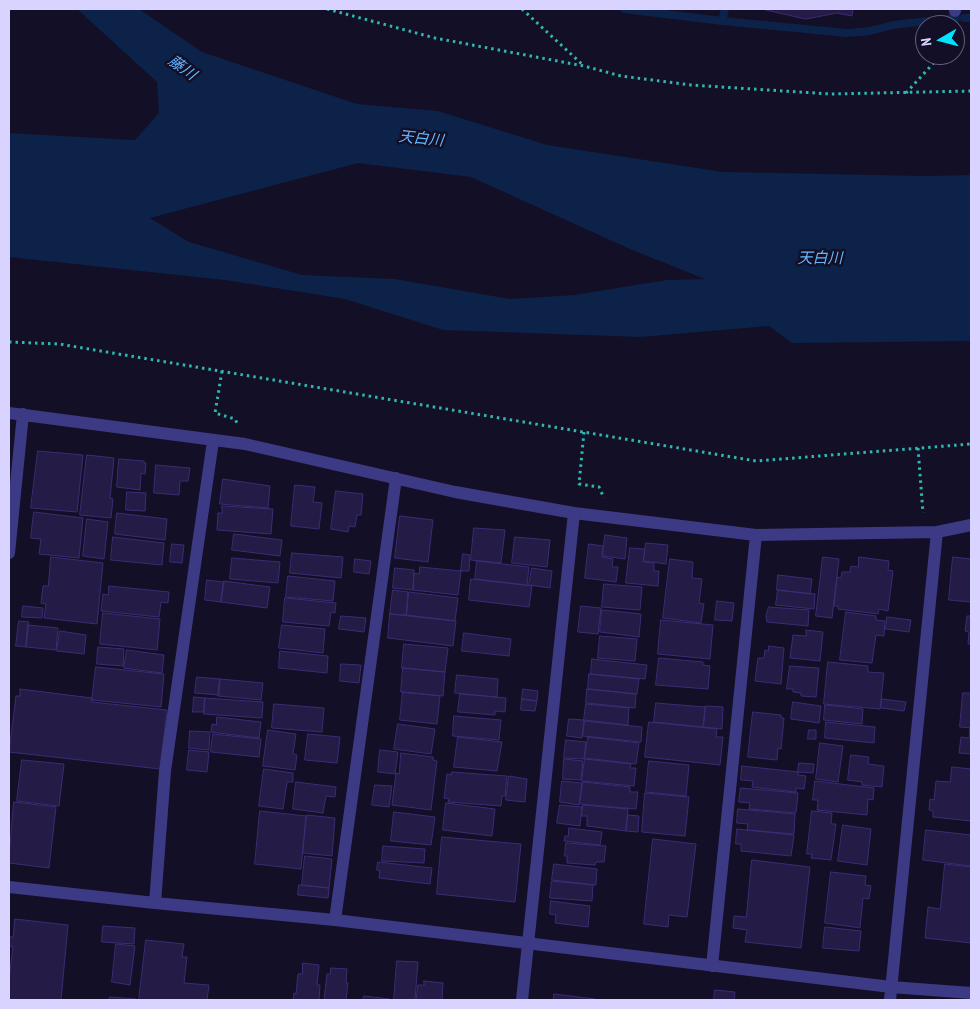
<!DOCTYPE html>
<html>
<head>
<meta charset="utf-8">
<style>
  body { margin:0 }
  #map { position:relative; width:980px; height:1009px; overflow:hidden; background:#130f26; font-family:"PT Sans Narrow",sans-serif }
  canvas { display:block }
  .frame { position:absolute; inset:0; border:10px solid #d9d4ff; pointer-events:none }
  .north { position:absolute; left:915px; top:15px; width:50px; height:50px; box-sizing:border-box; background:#130f26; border:1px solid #625e7d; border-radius:50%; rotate:262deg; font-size:14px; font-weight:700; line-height:20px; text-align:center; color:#d9d4ff }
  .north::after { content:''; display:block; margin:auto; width:18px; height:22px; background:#00e5ff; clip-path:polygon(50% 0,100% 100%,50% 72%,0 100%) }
</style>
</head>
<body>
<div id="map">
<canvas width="980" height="1009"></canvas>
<div class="frame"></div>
<div class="north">N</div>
</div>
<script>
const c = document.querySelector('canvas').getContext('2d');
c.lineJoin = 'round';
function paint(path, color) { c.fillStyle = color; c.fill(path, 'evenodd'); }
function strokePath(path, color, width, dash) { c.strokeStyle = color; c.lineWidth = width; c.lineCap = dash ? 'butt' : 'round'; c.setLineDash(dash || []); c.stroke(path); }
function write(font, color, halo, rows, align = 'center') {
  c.font = font + ' "PT Sans Narrow","Noto Sans JP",sans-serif'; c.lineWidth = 5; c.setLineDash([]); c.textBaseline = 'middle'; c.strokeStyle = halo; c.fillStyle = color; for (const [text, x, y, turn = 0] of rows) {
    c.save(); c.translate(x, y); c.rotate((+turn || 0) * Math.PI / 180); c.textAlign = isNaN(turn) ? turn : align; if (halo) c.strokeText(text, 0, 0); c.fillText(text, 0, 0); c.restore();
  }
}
const water = new Path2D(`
  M77,9H139L202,52L357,104L438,111L547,145L723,172L926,176L971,175V341L792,343L769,326L640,337L443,330L345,299L225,280L9,257V133L135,140L159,113L157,82ZM358,163L471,177L630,249L705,279L667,280L574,295L510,299L395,279L302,275L189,242L150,218Z`);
const stream = new Path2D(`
  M624,9L722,21L847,33L870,31L893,25L956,18
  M964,18H971
  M722,21L725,9`);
const building = new Path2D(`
  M762,9H853L852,16L837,13L806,19Z
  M38,451L83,455L77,512L31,508Z
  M87,455L114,458L110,498L113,499L111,518L80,515Z
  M119,459L144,461V463H146L145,474L141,473L140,490L117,487Z
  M156,465L190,468L188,481H180L179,495L154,493Z
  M223,479L270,486L268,508L220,504Z
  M295,485L315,487L313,502L322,503L319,529L291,526Z
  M336,491L363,494L361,515H357L355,527L349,526L348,532L331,529Z
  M127,492L146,493L145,511L126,510Z
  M222,506L273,509L271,534L217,530L218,513H222Z
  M34,512L83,518L79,558L39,554L41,539L31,538Z
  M117,513L167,519L165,540L115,534Z
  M400,516L433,520L428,562L395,558Z
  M87,519L108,522L104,559L83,556Z
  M474,528L505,530L501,563L471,560Z
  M234,534L282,540L280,556L232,550Z
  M605,535L627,538L625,559L603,556Z
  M113,537L164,543L162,565L111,560Z
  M515,537L550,540L547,567L512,563Z
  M646,543L668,545L666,564L644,561Z
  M172,544L184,545L182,563L170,562Z
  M589,544L603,546L602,557L613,559L612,567H618L616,582L585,578Z
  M630,548L645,549L643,562L654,563V571H659L658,586L626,583Z
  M292,553L343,557L341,578L290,573Z
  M463,554L470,555L469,571H461Z
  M51,557L103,563L97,624L44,618L46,604L41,603L43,586H48Z
  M823,557L839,559L832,618L816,616Z
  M859,557L889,561L888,570L893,571L888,611L879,609L878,614L838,609V606H834L837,577L841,578L842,572H850L851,566L858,567Z
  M953,557L971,559V602L949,600Z
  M232,558L280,562L278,583L230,579Z
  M355,559L371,561L369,574L354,572Z
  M670,559L693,562L692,578L702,579L699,603L704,604L701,623L663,618Z
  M477,561L529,567L527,585L475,579Z
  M420,567L461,571L458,595L413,590L414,573L419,574Z
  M395,568L414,570L413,590L393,588Z
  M532,568L552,571L550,588L529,585Z
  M778,575L812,579L810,594L777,590Z
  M288,576L335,581L333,601L286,597Z
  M471,579L532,586L529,607L469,600Z
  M207,580L224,582L221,602L205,600Z
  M224,581L270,587L267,608L221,602Z
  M604,584L642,587L640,610L602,607Z
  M109,586L169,592L168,603L161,602L159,617L101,611L103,594L108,595Z
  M393,590L408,592L406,615L390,614Z
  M778,590L815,594L814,609L776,605Z
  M409,592L458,598L455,621L407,615Z
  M285,598L336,603L335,613L331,612L329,626L283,622Z
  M717,601L734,603L732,621L715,620Z
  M23,606L43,608L42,618L22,617Z
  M581,606L601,608L598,634L578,632Z
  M769,607L809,610L808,626L767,622L766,616Z
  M602,610L641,614L639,637L600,632Z
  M846,612L876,616V620L885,621L884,636L876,635L872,663L840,660Z
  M971,612V644H968L969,632L965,631L967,616H971Z
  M103,613L160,619L157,650L100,644Z
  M390,614L456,621L453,646L388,638Z
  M341,616L366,618L364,632L339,629Z
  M887,617L911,620L909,632L886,629Z
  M661,620L713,625L710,659L658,654Z
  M19,621L29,622L26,647L16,646Z
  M28,625L58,628L56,650L26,647Z
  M282,625L325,629L323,653L279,648Z
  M806,630L823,632L820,661L790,658L793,635L806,636Z
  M60,631L86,635L84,654L57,651Z
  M464,633L511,639L509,656L462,651Z
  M600,636L637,639L635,661L598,658Z
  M404,644L448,648L445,672L402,668Z
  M769,646L784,648L781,684L755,681L758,658H764L765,650L768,651Z
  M98,647L124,649L123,666L97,664Z
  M127,650L164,655L162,673L124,668Z
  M280,651L328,656L327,673L279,668Z
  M659,658L703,662V665L710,666L708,689L656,685Z
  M592,659L647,665L645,679L591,674Z
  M828,662L868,666V672L884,673L880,709L824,704Z
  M341,664L361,665L359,683L340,681Z
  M790,666L819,668L816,697L801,696V693L793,692V689H787Z
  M96,667L164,674L161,707L92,700Z
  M403,668L445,672L443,696L401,692Z
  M589,674L639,679L637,694L588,689Z
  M457,675L498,679L497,697L455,693Z
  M197,677L220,679L219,695L195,693Z
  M220,679L263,683L261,700L218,696Z
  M20,689L92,698V702L167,710L160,769L9,752L16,696H20Z
  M523,689L538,691L537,701L522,699Z
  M587,689L636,694L635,708L586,703Z
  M403,692L440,696L437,724L400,720Z
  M963,693H971V728L960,727Z
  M460,694L506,698L505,712L495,711V715L458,712Z
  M194,697L205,698L204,712H193Z
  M205,698L263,702L262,718L204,714Z
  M522,699L537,701L535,711L521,710Z
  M882,699L906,702L904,711L881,708Z
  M793,702L821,706L819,723L791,719Z
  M656,703L705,707L703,727L654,722Z
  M274,704L324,708L322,732L272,728Z
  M586,704L629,708L628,725L584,720Z
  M825,705L863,709L862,724L824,720Z
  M706,706L723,707L722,729L704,727Z
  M753,712L781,715V718H784L781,749L778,748L777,760L748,757Z
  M454,716L501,720L499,740L453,736Z
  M217,717L261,722L259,738L211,732L212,724L216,725Z
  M569,719L584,720L582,738L567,736Z
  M585,721L642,727L641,742L583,736Z
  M649,722L717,729L716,737H723L720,765L645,757Z
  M826,722L875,727L874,743L825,738Z
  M398,724L435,729L431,754L394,749Z
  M970,728H971V754L959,753L961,737L969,738Z
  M268,730L296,734L293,754L297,755L295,770L263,766Z
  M809,730H816V739H808Z
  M190,731L210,732L209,750L189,748Z
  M213,734L261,739L259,757L211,752Z
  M308,734L340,737L337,763L305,760Z
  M458,737L502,742L497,771L454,767Z
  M588,737L639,743L636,764L585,758Z
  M566,740L586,742L584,759L564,758Z
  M820,743L843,746L838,782L816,779Z
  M189,750L209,752L207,772L187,770Z
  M380,750L398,752L395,774L378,772Z
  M401,753L433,757V760L437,761L431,810L392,805L396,773L399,774Z
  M851,755L869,757L868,764L884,766L882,787L862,785V782L848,780Z
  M564,759L583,761L581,780L563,779Z
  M585,759L631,764L630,768H636L634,786L582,781Z
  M22,760L64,764L59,806L17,801Z
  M649,761L689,765L686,796L646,792Z
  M799,763L814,764L813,773L798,772Z
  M742,766L798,772V775L806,776L804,789L796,788V792L752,787L753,781L741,780Z
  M952,767L971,769V821L933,817V811L929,810L930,799L934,800L936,781L950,782Z
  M264,769L293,773V782H287L283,809L259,806Z
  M452,772L507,776L505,796H502L501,806L448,802L449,799L444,798L447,774L451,775Z
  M509,776L527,779L525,802L506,800Z
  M562,781L582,783L579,805L560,802Z
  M815,781L874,788L873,800L868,799L867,815L817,810L818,800H813Z
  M296,782L336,787L335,797L326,796L323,813L293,809Z
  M583,782L630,787V792H638L636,809L580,804Z
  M375,785L392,786L389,807L372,805Z
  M741,788L798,793L796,813L749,809L750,803L739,802Z
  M645,793L689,797L685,836L642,832Z
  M14,802L56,807L49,868L9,863Z
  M446,803L495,809L492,836L443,830Z
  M560,805L582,807L580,826L557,823Z
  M583,805L628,809L626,831L587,826V816H582Z
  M738,809L795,814L794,834L747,830L748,824L737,823Z
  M260,811L306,816L301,869L255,864Z
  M812,811L832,813L831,824H836L831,860L811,858L812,854H807Z
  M394,812L435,817L431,845L391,841Z
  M307,815L335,818L332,856L303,853Z
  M628,815L639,816L638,832L626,831Z
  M843,825L871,829L867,865L838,861Z
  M569,828L602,832L600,845L564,841L565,836H568Z
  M737,829L794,835L791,856L741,851V844H736Z
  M926,830L971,835V866L923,860Z
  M442,837L521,844L515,902L437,894Z
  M653,839L696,844L687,917L669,915L668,927L644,924Z
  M566,843L606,846L604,862H596L595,865L567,863V856H565Z
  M383,846L425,849L424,863L382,861Z
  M305,856L332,859L329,888L302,885Z
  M752,860L810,867L801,948L745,942L747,930L733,928L734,916L746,917Z
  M378,862L432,868L430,884L379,878L380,871L377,870Z
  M554,864L597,869L596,885L552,880Z
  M945,864L971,867V943L925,938L928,907L940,909Z
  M831,872L866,876L865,885L871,886L869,899L863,898L860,928L825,923Z
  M552,881L593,885L592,901L550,898Z
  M299,885L329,888L328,898L298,895Z
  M551,901L590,906L588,927L555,923L556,915L550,914Z
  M15,919L68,925L61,1000H9V980L13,947L9,946V937H13Z
  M103,926L135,928L134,944L102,942Z
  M825,927L861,931L859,951L823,948Z
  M146,940L184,944L182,957H187L184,983L209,985L207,1000H139Z
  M116,944L135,946L130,985L112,982Z
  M397,961L418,962L415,1000H394Z
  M303,963L319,965L317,985H320L319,1000H293L294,993L296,994L298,974H302Z
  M331,968L347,969L346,983H348L346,1000H324L327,974H330Z
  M424,981L443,983L442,1000H416L418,985H424Z
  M715,990L735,992L734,1000H714Z
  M554,994L595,999V1000H554Z
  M364,996L389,999L363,1000Z
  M110,997L136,999V1000H109Z`);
const path = new Path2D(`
  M327,9L435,38L584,66L621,76L691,85L830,94L971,91
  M522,9L584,66
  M955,39L958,28
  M906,93L941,55
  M9,342L59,344L756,461L971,444
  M222,371L215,413L235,419L238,425
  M584,432L579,484L599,487L604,498
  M918,448L923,513`);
const minor = new Path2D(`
  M955,11V9
  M9,413L245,444L455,492L574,513L756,535L937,532L971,525
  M9,553L23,414
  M9,887L155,903L335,920L891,987L971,993
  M155,903L165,771L213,441
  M335,920L396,478
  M712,966L756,535
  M522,1000L574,513
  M890,1000L937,532`);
const waterNames = [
  ["藤川",182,68,36],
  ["天白川",421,139,6],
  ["天白川",820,259]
];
paint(water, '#0c2248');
strokePath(stream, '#0c2248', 8);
paint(building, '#241b47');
strokePath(building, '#3b2d73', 1);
strokePath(path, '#2fb8b0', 3, [2.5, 4]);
strokePath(minor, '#3d3a85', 12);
write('italic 15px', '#62b6ff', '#130f26', waterNames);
</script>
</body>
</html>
